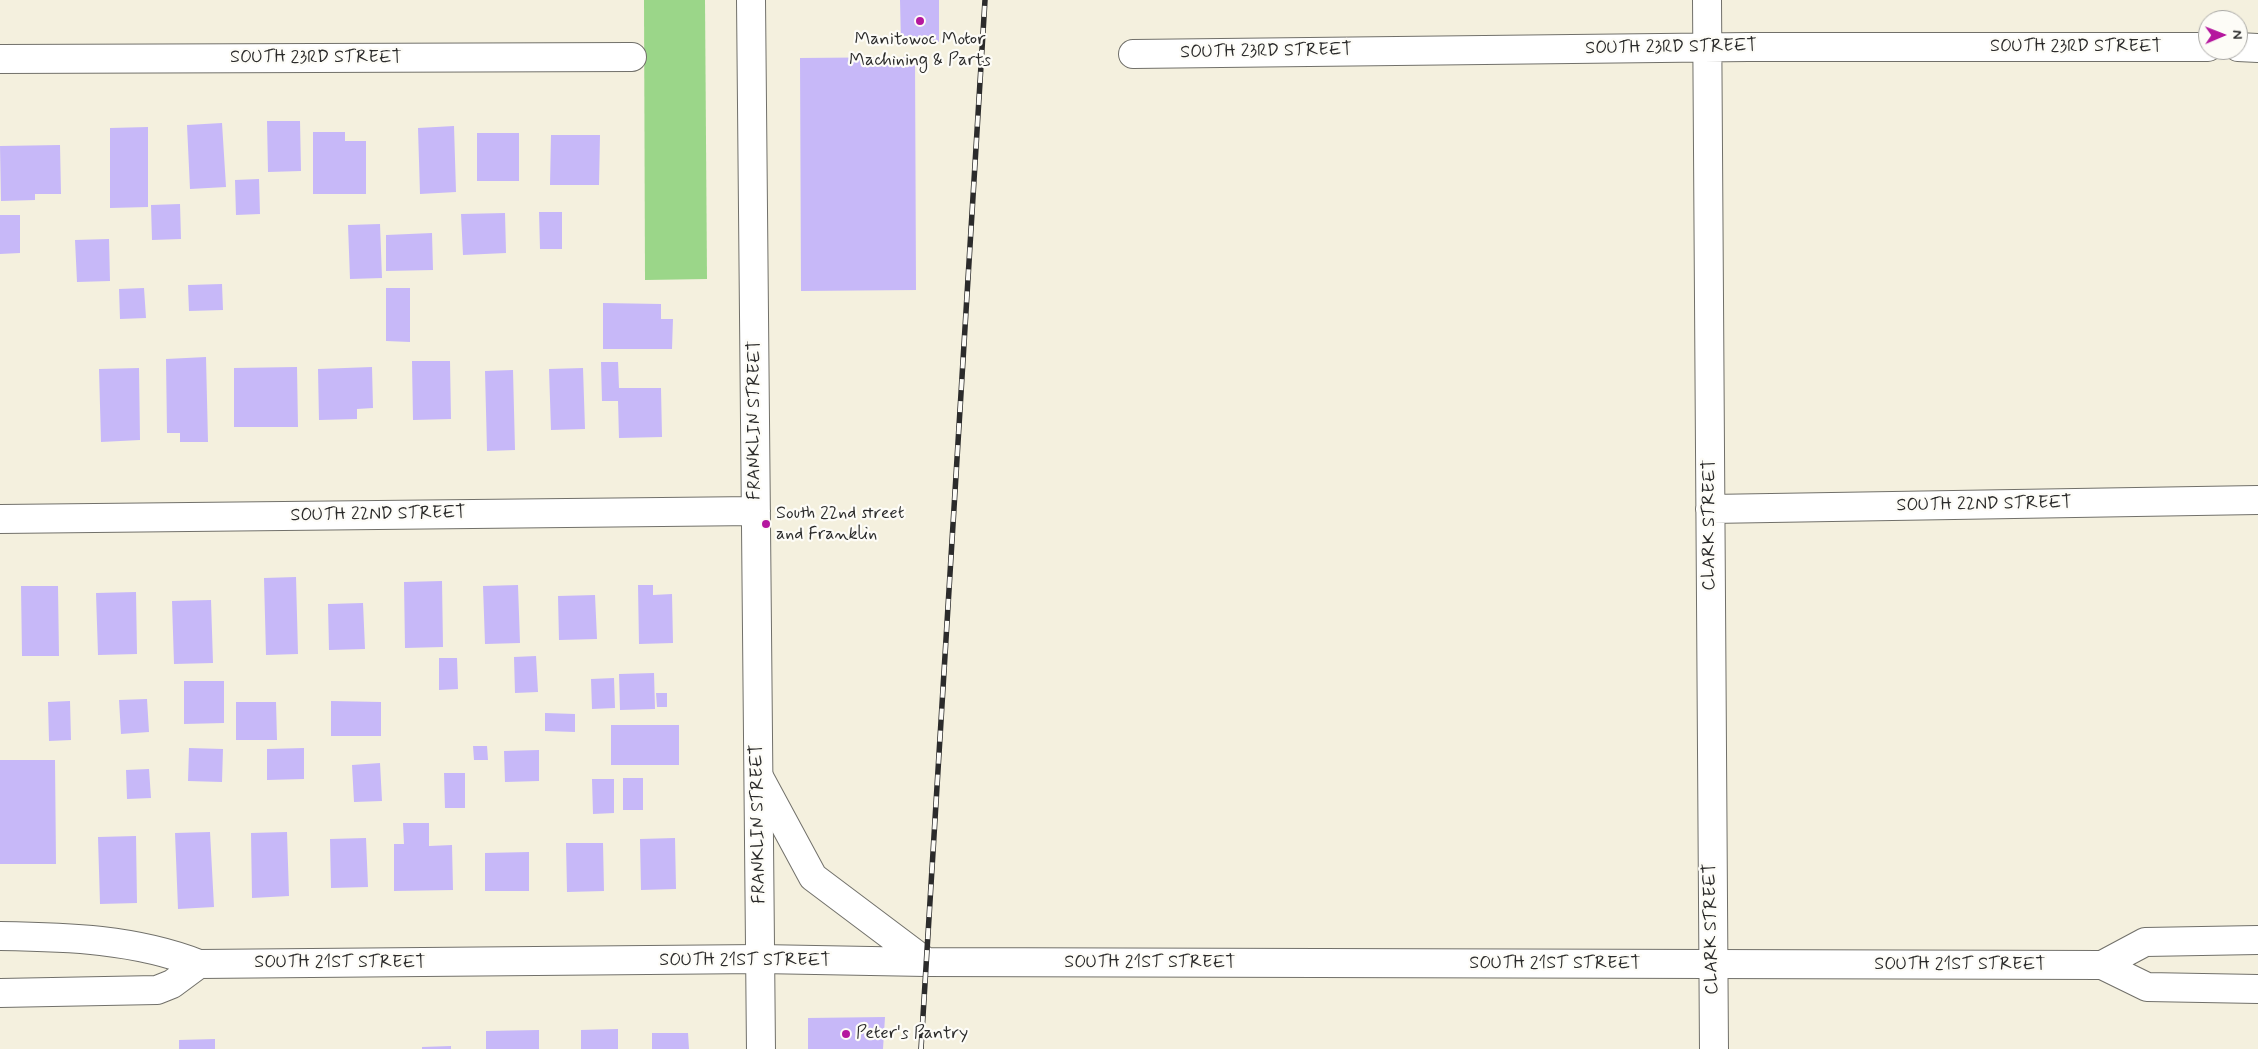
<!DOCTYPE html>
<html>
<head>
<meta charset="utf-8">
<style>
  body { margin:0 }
  #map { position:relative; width:2258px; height:1049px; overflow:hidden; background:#f4f0de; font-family:Mynerve,sans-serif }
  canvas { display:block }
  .north { position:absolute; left:2198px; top:10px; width:50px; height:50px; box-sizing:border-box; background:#fdfcf7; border:1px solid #a9a8a5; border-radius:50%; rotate:89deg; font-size:14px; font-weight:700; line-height:20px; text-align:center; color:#2b2b2b }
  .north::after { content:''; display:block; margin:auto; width:18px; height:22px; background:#b5179e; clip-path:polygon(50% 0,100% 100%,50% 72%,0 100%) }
</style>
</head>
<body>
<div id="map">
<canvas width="2258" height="1049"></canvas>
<div class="north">N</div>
</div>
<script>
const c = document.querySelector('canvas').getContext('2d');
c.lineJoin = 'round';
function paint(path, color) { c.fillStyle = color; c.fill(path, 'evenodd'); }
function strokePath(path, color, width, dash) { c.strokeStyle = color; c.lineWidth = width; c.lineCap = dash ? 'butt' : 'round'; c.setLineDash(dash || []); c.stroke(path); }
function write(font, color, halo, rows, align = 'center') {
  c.font = font + ' Mynerve,sans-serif'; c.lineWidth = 4.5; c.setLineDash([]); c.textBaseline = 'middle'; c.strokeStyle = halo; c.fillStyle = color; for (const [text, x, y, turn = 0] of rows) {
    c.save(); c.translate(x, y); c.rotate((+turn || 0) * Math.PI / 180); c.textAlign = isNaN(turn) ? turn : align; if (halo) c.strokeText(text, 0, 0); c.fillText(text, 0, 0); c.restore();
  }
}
const green = new Path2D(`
  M644,0H705L707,279L645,280Z`);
const building = new Path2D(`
  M900,0H939V42L901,43Z
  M915,57L916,290L801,291L800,58Z
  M267,121H300L301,171L268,172Z
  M222,123L226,187L190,189L187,125Z
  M454,126L456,192L420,194L418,128Z
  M148,127V207L110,208V128Z
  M313,132H345V141H366V194H313Z
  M477,133H519V181H477Z
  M551,135H600L599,185H550Z
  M60,145L61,194H35V200L1,201L0,146Z
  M259,179L260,214L236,215L235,180Z
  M180,204L181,239L152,240L151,205Z
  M539,212H562V249H540Z
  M505,213L506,253L463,255L461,214Z
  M0,215H20V253L0,254Z
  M380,224L382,278L350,279L348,225Z
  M432,233L433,270L386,271V235Z
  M109,239L110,281L77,282L75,240Z
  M222,284L223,310L189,311L188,285Z
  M144,288L146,318L120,319L119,289Z
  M386,288H410V342L386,341Z
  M603,303L661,304V319H673L672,349H603Z
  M206,357L208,442H180V433H167L166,359Z
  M412,361H450L451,419L413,420Z
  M601,362H618L619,388H661L662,437L619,438L618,401H602Z
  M297,367L298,427H234V368Z
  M372,367L373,408L357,409V419L319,420L318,369Z
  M139,368L140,440L101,442L99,369Z
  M583,368L585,429L551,430L549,369Z
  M513,370L515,450L487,451L485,371Z
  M296,577L298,654L266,655L264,578Z
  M442,581L443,647L405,648L404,582Z
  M518,585L520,643L485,644L483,586Z
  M638,585H653V595L672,594L673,643L639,644Z
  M21,586H58L59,656H22Z
  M136,592L137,654L98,655L96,593Z
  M595,595L597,639L559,640L558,596Z
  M211,600L213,663L174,664L172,601Z
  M363,603L365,649L329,650L328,604Z
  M536,656L538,692L515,693L514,657Z
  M439,658H457L458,689L439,690Z
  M654,673L655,709L620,710L619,674Z
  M614,678L615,708L592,709L591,679Z
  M184,681H224V723L184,724Z
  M656,693H667V707H657Z
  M147,699L149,732L121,734L119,700Z
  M70,701L71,740L49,741L48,702Z
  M331,701L381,702V736H331Z
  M236,702H276L277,740H236Z
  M545,713L575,714V732L545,731Z
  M611,725H679V765H611Z
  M473,746H487L488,760H474Z
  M189,748L223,749L222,782L188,781Z
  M304,748V779L267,780V749Z
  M539,750V781L505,782L504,751Z
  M0,760H55L56,864H0Z
  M380,763L382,801L354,802L352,765Z
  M149,769L151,798L127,799L126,770Z
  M444,773H465V808H445Z
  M623,778H643V810H623Z
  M592,779H614V813L593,814Z
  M403,823H429V846L452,845L453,890L394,891V844H404Z
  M210,832L214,907L178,909L175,833Z
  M287,832L289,896L252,898L251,833Z
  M136,836L137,903L100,904L98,837Z
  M366,838L368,887L331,888L330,839Z
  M675,838L676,889L641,890L640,839Z
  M566,843H603L604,891L567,892Z
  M529,852V891H485V853Z
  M885,1017L883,1049H808V1018Z
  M618,1029V1049H581V1030Z
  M539,1030V1049H486V1031Z
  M652,1033H688L689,1049H652Z
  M215,1039V1049H179V1040Z
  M451,1046V1049H422V1047Z`);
const street = new Path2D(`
  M751,0L761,1049
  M1707,0L1714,1049
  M2238,47L2258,48
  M1133,54L1748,47H2208
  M0,59L632,57
  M1710,509L2258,500
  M0,519L756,511`);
const secondary = new Path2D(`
  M759,777L813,877L926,962
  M0,936C68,937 135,939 199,964L760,959L926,962L2102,965L2147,987L2258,989
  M2102,965L2145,942L2258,940
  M0,993L157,990L172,984L199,964`);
const rail = new Path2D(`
  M921,1049L985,0`);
const markers = [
  [920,21,5,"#b5179e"],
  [766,524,5,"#b5179e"],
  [846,1034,5,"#b5179e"]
];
const poiNames = [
  ["Manitowoc Motor",920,40,"center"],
  ["Machining & Parts",920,61,"center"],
  ["South 22nd street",776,514],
  ["and Franklin",776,535],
  ["Peter's Pantry",856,1034]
];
const streetNames = [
  ["SOUTH 23RD STREET",2076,47],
  ["SOUTH 23RD STREET",1671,48,-1],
  ["SOUTH 23RD STREET",1266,52,-1],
  ["SOUTH 23RD STREET",316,58],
  ["FRANKLIN STREET",755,420,-90],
  ["SOUTH 22ND STREET",1984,505,-1],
  ["SOUTH 22ND STREET",378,515,-1],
  ["CLARK STREET",1710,525,-90],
  ["FRANKLIN STREET",759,824,-91],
  ["CLARK STREET",1712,929,-91],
  ["SOUTH 21ST STREET",745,961],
  ["SOUTH 21ST STREET",340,963],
  ["SOUTH 21ST STREET",1150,963],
  ["SOUTH 21ST STREET",1555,964],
  ["SOUTH 21ST STREET",1960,965]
];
paint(green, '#9bd689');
paint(building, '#c7b8f8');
strokePath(street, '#71706a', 30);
strokePath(secondary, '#71706a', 30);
strokePath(street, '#fff', 28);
strokePath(secondary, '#fff', 28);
strokePath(rail, '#2b2b2b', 5.5);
strokePath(rail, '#fdfcf7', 4, [11]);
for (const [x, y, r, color] of markers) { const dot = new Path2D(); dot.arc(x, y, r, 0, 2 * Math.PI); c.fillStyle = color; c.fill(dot); strokePath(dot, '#fdfcf7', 2); }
write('18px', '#2b2b2b', '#fdfcf7', poiNames, 'left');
write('18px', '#2b2b2b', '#fdfcf7', streetNames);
</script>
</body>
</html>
